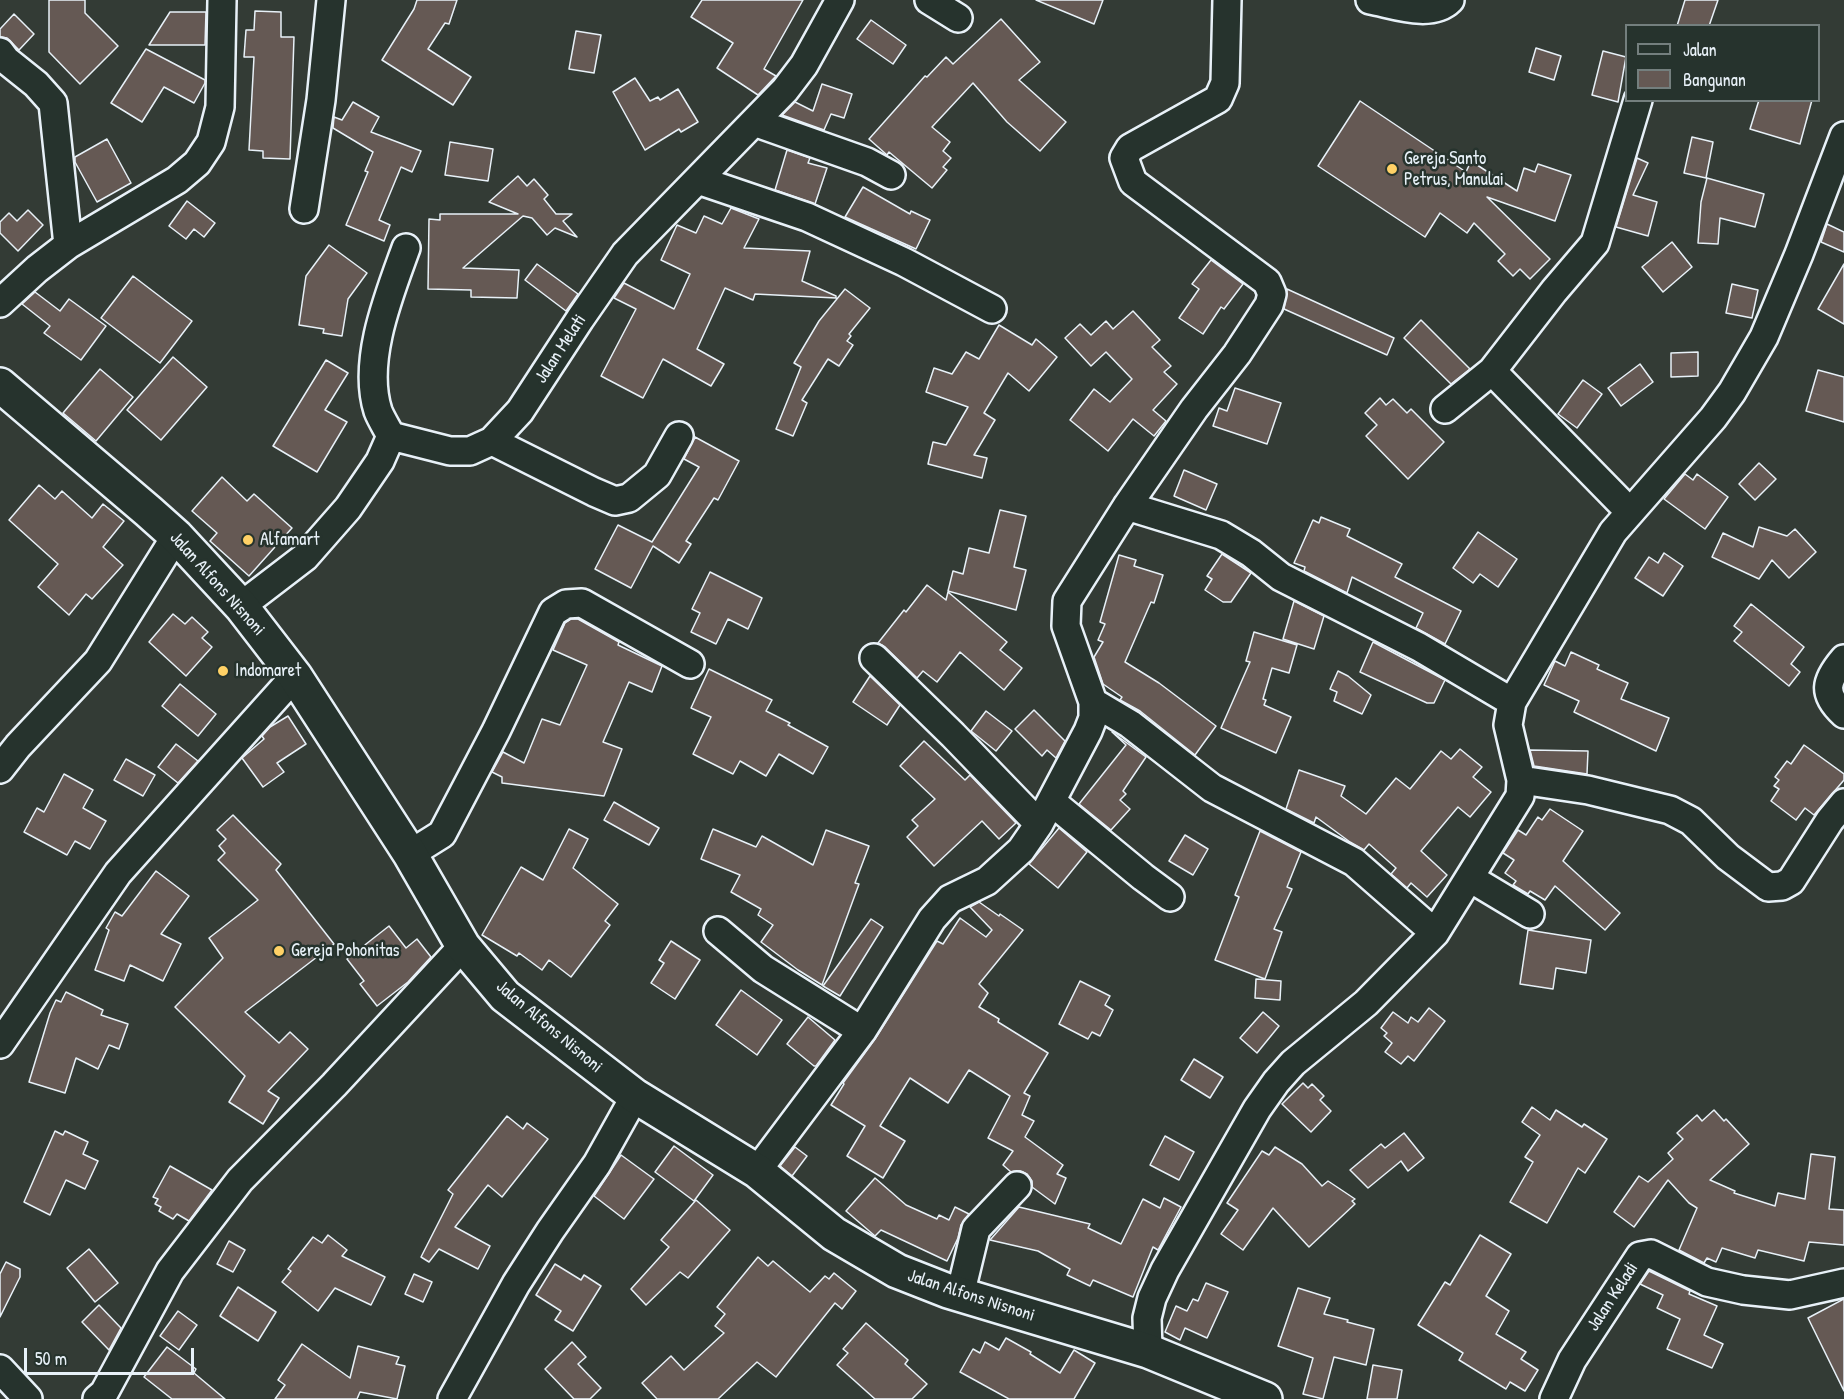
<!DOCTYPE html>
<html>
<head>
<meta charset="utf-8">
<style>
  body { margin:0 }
  #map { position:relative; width:1844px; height:1399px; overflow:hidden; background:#333b35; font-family:"Patrick Hand",sans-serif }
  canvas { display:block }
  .legend { position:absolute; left:1625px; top:24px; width:195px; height:78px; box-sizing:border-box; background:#26332d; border:2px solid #747f7e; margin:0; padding:8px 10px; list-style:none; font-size:18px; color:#e8f1f8 }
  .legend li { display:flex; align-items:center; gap:12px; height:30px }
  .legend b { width:30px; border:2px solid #747f7e }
  .scale { position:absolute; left:24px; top:1348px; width:170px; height:27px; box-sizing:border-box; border:3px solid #e8f1f8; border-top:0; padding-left:8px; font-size:18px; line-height:21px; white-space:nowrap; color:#e8f1f8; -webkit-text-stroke:4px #26332d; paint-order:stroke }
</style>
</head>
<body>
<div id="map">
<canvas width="1844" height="1399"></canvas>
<ul class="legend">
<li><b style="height:8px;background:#26332d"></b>Jalan</li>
<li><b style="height:16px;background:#655954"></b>Bangunan</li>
</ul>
<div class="scale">50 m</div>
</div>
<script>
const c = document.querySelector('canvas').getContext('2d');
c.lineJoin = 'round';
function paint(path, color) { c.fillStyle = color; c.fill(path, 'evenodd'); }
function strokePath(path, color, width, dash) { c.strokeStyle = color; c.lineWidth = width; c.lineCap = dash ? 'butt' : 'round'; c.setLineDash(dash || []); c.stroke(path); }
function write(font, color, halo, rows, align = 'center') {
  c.font = font + ' "Patrick Hand",sans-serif'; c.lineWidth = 5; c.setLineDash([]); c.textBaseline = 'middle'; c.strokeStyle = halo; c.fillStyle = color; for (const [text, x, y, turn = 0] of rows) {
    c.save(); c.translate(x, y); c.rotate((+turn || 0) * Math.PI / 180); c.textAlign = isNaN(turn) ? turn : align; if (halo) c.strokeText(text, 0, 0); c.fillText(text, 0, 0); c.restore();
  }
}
const building = new Path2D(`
  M49,0H85V13L118,46L80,84L49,52Z
  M417,0H457L449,24L445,23L428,49L471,77L453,105L382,60L414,9Z
  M702,0H803L764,69L776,76L758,95L717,68L733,43L691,17Z
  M1036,0H1103L1094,24Z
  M1685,0H1718L1709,26H1677Z
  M255,11L281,12V37H294L290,159L263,158V151L249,150L254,57H244L246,30H254Z
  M170,12H206L205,45H149Z
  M14,14L34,34L19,50L7,38L0,37V29Z
  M1001,19L1040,62L1019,80L1066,122L1040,151L1007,122L973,83L932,127L950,142L943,151L951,158L943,167L947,170L932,188L889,152L887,155L869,139L925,76L927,77L946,57L953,64Z
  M871,20L906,45L893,64L857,39Z
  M576,31L601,35L594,73L569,69Z
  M1536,48L1561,56L1554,80L1529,72Z
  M146,49L205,80V83L194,103L164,87L142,122L111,103Z
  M1603,51L1626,57L1618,102L1592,95Z
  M635,78L650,101L658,97L660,100L678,89L698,122L681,132L679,129L645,150L613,92Z
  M822,84L852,94L844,118L831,114L824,130L782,115L795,102L813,111Z
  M1759,100H1812L1800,144L1750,129Z
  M1360,101L1466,172L1471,161L1517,191L1524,168L1535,172L1538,164L1571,175L1555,221L1487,197L1550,259L1530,279L1520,269L1513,276L1498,261L1505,254L1474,223L1467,233L1440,213L1425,237L1318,166Z
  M353,102L379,117L371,132L421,151L412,172L401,167L379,220L390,225L384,241L346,225L368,172L365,171L373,152L333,128L334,117L342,120Z
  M1692,137L1713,142L1706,178L1684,173Z
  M107,139L131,183L97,202L75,162V157Z
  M450,142L493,149L488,181L445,175Z
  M787,150L810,158L808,163L827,168L815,204L775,190Z
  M1637,158L1648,163L1633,195L1657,202L1648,236L1616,227Z
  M518,176L527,186L534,179L548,195L544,199L556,214H572L563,221L577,237L555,228L547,235L532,218L523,216L463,268L519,270L517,298L471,297V290L428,289L429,219L440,220V214H518L489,202Z
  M1707,178L1764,194L1755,227L1720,218L1718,244L1698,243L1701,202Z
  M863,187L910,214L911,211L930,220L916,249L845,217Z
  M187,201L215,223L204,237L194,229L186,239L169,226Z
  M731,208L759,219L744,248L810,251L802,281L836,296V298L755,294L753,300L725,288L697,349L724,364L711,386L663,359L643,398L601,376L636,309L614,298L624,283L674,309L690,274L661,260L677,225L696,233L704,216L722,224Z
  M28,210L43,225L18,251L0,233V222L9,213L17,221Z
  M1827,224L1844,232V252L1821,242Z
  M1672,242L1692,267L1663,292L1642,267Z
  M329,245L367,273L348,299L342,336L323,333L324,329L299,325L306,276Z
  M1211,260L1243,284L1224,309L1221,307L1203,334L1179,318L1199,289L1192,284Z
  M537,264L578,294L566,311L525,280Z
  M1844,264V324L1818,309Z
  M133,276L192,321L160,363L101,318Z
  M1732,284L1758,290L1752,318L1726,313Z
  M845,289L870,308L849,334L851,336L847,341L853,345L839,366L828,359L802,400L807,403L793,436L776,429L801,367L794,363L819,321Z
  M1287,289L1394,338L1387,355L1284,309Z
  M35,292L60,311L69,299L106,326L81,360L44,333L50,326L22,304Z
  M1133,311L1160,340L1152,347L1171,366L1164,372L1177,384L1153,410L1166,421L1154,436L1133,419L1108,451L1070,420L1094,389L1110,402L1132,379L1106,352L1091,366L1065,338L1080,324L1091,335L1106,321L1113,329Z
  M1421,320L1470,369L1451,384L1404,338Z
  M999,325L1032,345L1036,339L1057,357L1029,391L1008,373L984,413L995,420L974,455L987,458L982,478L928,464L933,442L946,445L968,407L926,392L934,368L952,374L966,352L979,359Z
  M1698,352V376L1671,377V353Z
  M173,357L207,387L161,440L127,410Z
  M326,360L348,373L325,410L347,422L317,472L273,446Z
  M1640,364L1653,382L1621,406L1608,388Z
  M100,369L133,397L96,441L63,413Z
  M1818,370L1844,377V422L1806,411Z
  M1583,380L1602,394L1577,428L1558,414Z
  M1235,388L1281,403L1267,444L1213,426L1219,408L1227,411Z
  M1380,398L1386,405L1393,399L1407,413L1411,409L1444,442L1408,479L1366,436L1377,425L1365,413Z
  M695,437L739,461L718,500L714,498L686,541L691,544L679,563L653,546L631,588L595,569L618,525L652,542L699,467L684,459Z
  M1759,463L1776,479L1755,500L1739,484Z
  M1184,470L1217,484L1206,510L1174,496Z
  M1685,474L1693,480L1697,474L1728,497L1705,529L1664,499Z
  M222,477L247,501L254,494L292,528L249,576L210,541L217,533L192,511Z
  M39,485L55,499L62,491L92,518L103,504L124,521L103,547L123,565L92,599L86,594L69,615L38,587L58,564L9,520Z
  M1000,510L1026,516L1014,567L1026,570L1016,610L948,591L953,571L963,574L969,548L989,553Z
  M1321,517L1350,529L1347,536L1402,564L1395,577L1461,611L1445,644L1416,628L1423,613L1352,577L1347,593L1304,571L1305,567L1294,563L1313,520L1319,523Z
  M1759,527L1787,536L1795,529L1816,552L1789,578L1772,560L1759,579L1712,557L1723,533L1753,547Z
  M1478,532L1517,559L1498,587L1480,574L1473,583L1453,568Z
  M1664,553L1683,566L1663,596L1635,578L1649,557L1658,563Z
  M1222,554L1251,573L1231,602H1223L1205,590L1212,579L1207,576Z
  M1119,555L1136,560L1134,566L1163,575L1154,603L1151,602L1125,662L1159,683L1216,726L1195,755L1140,711L1120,700L1122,697L1103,684L1094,657L1103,642L1098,640L1105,624L1100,622Z
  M710,572L762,598L748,629L728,619L716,644L691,632L700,613L692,609Z
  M927,585L946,600L948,592L1007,642L1000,650L1022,668L1004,690L960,652L937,682L923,671L917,678L885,647L878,643L904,610L906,612Z
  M1294,601L1324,616L1314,649L1283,639Z
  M1751,604L1804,647L1791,664L1800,672L1789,686L1734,641L1742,632L1734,626Z
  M173,614L185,624L192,617L208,632L202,638L212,647L186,676L149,642Z
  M571,619H578L619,642L618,645L662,666L652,692L629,682L603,742L622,749L604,796L502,783V777L492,772L503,752L524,763L542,719L560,725L587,665L553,650L565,623Z
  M1254,632L1297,645L1289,673L1272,668L1263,699L1266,700L1264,705L1291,717L1276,753L1221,728L1250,662L1246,661Z
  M1373,642L1445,680L1434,703H1427L1360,672Z
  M1571,652L1599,665L1597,669L1628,683L1621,699L1669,718L1656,751L1574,712L1579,701L1544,685L1555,661L1565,666Z
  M709,669L772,700L766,711L790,723L788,725L828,747L813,774L779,754L766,776L740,761L733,774L693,754L711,717L691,708Z
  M1338,671L1348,676L1371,695L1362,714L1334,701L1337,692L1330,689Z
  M870,676L900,705L887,725L853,702Z
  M180,684L216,714L198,736L162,706Z
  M1034,710L1065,741L1056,758L1047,750L1042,756L1015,729Z
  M986,711L1012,731L996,751L971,731Z
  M288,716L306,744L277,763L284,772L263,787L242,758L264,739L262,736L270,727Z
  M1112,732L1146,757L1123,791L1126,794L1120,800L1130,809L1111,830L1079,804L1126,745Z
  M924,741L965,780L970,775L1016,823L999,839L982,821L934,866L907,837L918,826L912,820L935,799L900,766Z
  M176,744L198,761L178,783L158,767Z
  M1804,745L1844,774V780L1814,815L1805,808L1796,820L1771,801L1779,789L1774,786L1779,780L1775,777L1787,761L1791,764Z
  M1460,749L1482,767L1473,777L1491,792L1470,817L1458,807L1421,851L1447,875L1427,897L1411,883L1407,888L1391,874L1396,868L1369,844L1364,850L1350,842L1316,817L1314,823L1286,809L1299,770L1345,786L1341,796L1366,814L1396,778L1410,789L1441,751L1451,759Z
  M1530,750L1588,751L1587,774L1534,766Z
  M126,759L155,775L143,796L114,780Z
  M64,774L93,790L83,808L106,821L90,849L75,841L67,855L24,832L37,808L44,812Z
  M614,802L659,828L649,845L604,820Z
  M1550,809L1583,831L1563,861L1620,913L1605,930L1555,886L1545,900L1530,891L1528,894L1513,885L1516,881L1505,873L1514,860L1503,853L1518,830L1526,835L1538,817L1542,820Z
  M233,815L281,864L276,870L334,944L245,1012L279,1043L290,1032L308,1049L268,1091L279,1098L263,1124L229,1102L245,1076L175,1007L223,958L209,938L258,900L218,860L225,853L219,846L226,839L217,830Z
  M1059,828L1087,852L1058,888L1029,864Z
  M569,829L588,839L573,868L618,904L605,921L610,925L571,977L549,960L542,970L519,953L517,956L482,935L521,867L543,880Z
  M713,829L756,847L762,836L813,865L826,830L869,846L855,883L859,884L822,985L798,970L761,942L773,925L758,915L761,909L731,892L740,875L701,859Z
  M1260,831L1301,852L1287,887L1292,889L1274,929L1282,932L1265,979L1215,960L1239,897L1235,895Z
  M1185,835L1208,849L1193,875L1169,861Z
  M156,871L189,896L161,934L181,944L163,981L130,965L124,981L95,970L109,930L106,928L115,912L122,916Z
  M979,902L999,916L1000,914L1023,930L979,984L988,993L979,1007L999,1019L998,1022L1048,1053L1024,1093L1030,1096L1022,1115L1034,1121L1025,1137L1063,1165L1057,1174L1066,1178L1055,1204L1032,1187V1181L1027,1174L1020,1171L1011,1172L1003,1165L1013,1151L988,1138L1010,1096L969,1070L948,1103L910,1078L880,1126L905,1141L883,1178L847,1156L865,1126L831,1105L844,1084L843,1083L875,1039L937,941L943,944L960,918L986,937L992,930L970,907Z
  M871,919L883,927L840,996L823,986Z
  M389,926L406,948L417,939L431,957L408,982L377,1006L360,984L364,981L347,959Z
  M1528,930L1591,940L1586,973L1556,968L1553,989L1520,984Z
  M671,941L700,960L675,999L651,983L664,963L659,960Z
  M1256,979L1281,981L1280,1000L1255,998Z
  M1080,981L1110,996L1105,1005L1113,1010L1100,1036L1092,1032L1088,1039L1059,1024Z
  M741,990L782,1020L757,1055L716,1025Z
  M66,992L103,1010L101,1015L128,1024L119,1049L109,1045L98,1069L76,1058L65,1093L29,1082L50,1013L56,1000L61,1002Z
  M1429,1008L1445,1021L1414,1061L1408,1056L1401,1064L1385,1052L1392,1043L1384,1036L1387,1033L1381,1028L1393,1012L1408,1023L1411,1017L1418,1022Z
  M1263,1012L1279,1026L1257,1053L1240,1038Z
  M808,1017L835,1040L816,1066H814L787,1044Z
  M1194,1059L1223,1077L1210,1098L1181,1080Z
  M1303,1083L1308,1088L1312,1084L1324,1096L1320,1100L1331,1111L1311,1132L1282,1104Z
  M1532,1107L1550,1120L1556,1110L1582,1127L1584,1124L1607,1139L1585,1173L1578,1168L1547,1223L1510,1202L1533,1162L1525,1157L1540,1135L1522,1122Z
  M1714,1110L1724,1121L1726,1119L1749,1144L1710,1180L1735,1191L1734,1193L1775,1206L1778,1193L1805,1199L1811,1154L1835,1157L1829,1209L1844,1210V1245L1809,1242L1804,1261L1758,1250L1755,1258L1722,1248L1716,1262L1707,1258L1704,1263L1679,1250L1697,1208L1689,1203L1668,1180L1634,1227L1614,1212L1639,1176L1648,1182L1673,1159L1668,1153L1683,1139L1677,1133L1697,1115L1702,1121Z
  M507,1116L523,1129L527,1123L548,1139L502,1197L488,1185L455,1227L490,1246L478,1269L439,1249L429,1262L421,1257L453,1194L448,1190Z
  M55,1131L63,1135L65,1131L88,1142L83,1154L98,1161L85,1189L66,1180L50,1215L24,1202Z
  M1404,1133L1424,1158L1408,1171L1401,1161L1368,1188L1350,1170L1381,1144L1385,1148Z
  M1165,1136L1194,1152L1179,1180L1150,1165Z
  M674,1146L713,1175L694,1201L655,1172Z
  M795,1147L807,1156L792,1176L780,1166Z
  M1275,1147L1302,1164L1322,1186L1328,1181L1355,1199L1352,1201L1355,1204L1309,1247L1273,1208L1243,1250L1221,1234L1238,1210L1227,1203L1262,1151L1269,1155Z
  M621,1155L654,1179L624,1219L594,1196Z
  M170,1166L212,1190L189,1221L177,1214L173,1219L159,1211L161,1207L155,1204L158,1199L153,1197Z
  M875,1178L906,1205L937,1219L939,1215L949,1220L955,1207L969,1214L961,1225L958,1238L947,1261L881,1230L875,1236L846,1211Z
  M1164,1198L1181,1207L1158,1250L1153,1247L1133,1297L1093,1280L1090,1286L1067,1275L1070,1269L1038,1251L990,1240L1019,1207L1090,1224L1088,1228L1121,1244L1143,1199L1160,1208Z
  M696,1200L730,1230L688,1278L680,1272L646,1305L631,1289L669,1247L661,1240Z
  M328,1235L347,1250L342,1256L385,1277L371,1305L335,1288L318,1311L282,1282L291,1271L288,1269L313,1237L322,1243Z
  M1480,1235L1511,1254L1486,1296L1509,1311L1496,1334L1526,1352L1521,1359L1538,1370L1525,1391L1510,1382L1506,1389L1459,1360L1463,1353L1418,1325L1445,1282L1450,1285Z
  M229,1241L245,1250L233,1272L217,1264Z
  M89,1249L118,1283L95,1302L67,1268Z
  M758,1257L768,1266L773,1261L810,1292L825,1276L829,1279L834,1273L856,1291L842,1309L835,1303L776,1377L757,1362L718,1399H657L642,1383L671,1356L684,1370L724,1333L715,1326L725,1314L717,1307Z
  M6,1262L20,1269V1277L0,1317V1274Z
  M555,1264L581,1280L584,1275L601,1286L573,1331L555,1320L561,1311L536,1295Z
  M1649,1271L1690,1291L1689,1294L1717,1306L1704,1335L1723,1344L1712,1368L1667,1349L1680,1319L1657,1308L1663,1295L1640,1284Z
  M414,1274L432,1282L423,1302L405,1294Z
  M1206,1283L1228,1292L1207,1338L1185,1328L1180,1340L1165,1332L1176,1306L1187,1311L1193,1299L1198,1301Z
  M238,1287L276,1312L258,1341L220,1316Z
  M1298,1288L1330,1298L1324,1314L1348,1320L1347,1322L1374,1329L1366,1365L1334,1357L1323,1399L1303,1394L1313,1358L1278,1346Z
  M1844,1299V1391L1808,1318Z
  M99,1305L121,1328L109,1350L82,1322Z
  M178,1311L197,1325L179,1350L160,1336Z
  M866,1323L908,1360L905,1364L927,1384L912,1399H875L837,1365L848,1353L843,1349Z
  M1006,1338L1031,1352L1030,1354L1060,1373L1074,1350L1095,1363L1074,1399H1009L960,1372L973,1349L980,1353L985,1342L999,1350Z
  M572,1342L586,1357L578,1364L601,1388L590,1399H574L545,1369Z
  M302,1344L350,1378L358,1346L399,1357L396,1364L405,1366L397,1399L360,1392L357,1399H275L285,1385L278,1380Z
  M167,1347L196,1369L194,1373L225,1399H172L144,1377Z
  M1373,1365L1402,1370L1397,1399H1367Z`);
const minor = new Path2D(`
  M929,0L958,18
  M1370,0C1393,4 1431,19 1450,0
  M0,52L6,60L36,84L53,103L68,245
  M754,122L867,162L891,175
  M698,180L807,217L904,262L992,309
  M304,209L321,100L331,0
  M0,303L37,269L68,245L177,180L197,163L211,142L220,107L222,0
  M1445,409L1492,371
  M391,436C387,428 381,419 378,411C362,361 389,295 406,248
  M492,441L594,492L615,501L629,498L657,475L679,436
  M1127,506L1221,535L1251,553L1281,577L1419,647L1512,702
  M1630,512L1492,371L1554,291L1595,243L1638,100
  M241,606L305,557L348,508L380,461L391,436L450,451H470L492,441L520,411L580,319L625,254L785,90L804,65L840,0
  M1844,659C1825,681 1822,694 1844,714
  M1093,702L1130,724L1212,788L1354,862L1435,933
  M0,769L18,746L98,661L176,536
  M1521,780L1588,790L1670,810L1691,821L1728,857L1768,887L1782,886L1791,881L1830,820L1844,803
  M1052,802L1143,877L1170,897
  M1039,824L1088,731L1093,718V702L1066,626L1067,601L1127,506L1194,409L1237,354L1269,305L1272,294L1267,282L1133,182L1124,158L1130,148L1218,99L1225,83L1227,0
  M410,854L442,834L496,731L553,612L566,604L582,603L690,664
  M1470,878L1530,914
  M718,931L763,969L862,1031
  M0,1044L118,873L295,676
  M757,1171L862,1031L932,919L950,899L987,881L1021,850L1039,824L953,735L874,658
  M960,1295L976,1229L1017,1186
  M1148,1351L1147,1318L1152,1298L1165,1270L1257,1109L1276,1082L1293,1063L1366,1003L1435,933L1520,796L1521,780L1508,725L1512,702L1613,532L1713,418L1732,392L1764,337L1799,254L1844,136
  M0,1369L28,1399
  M97,1399L104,1393L170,1271L240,1180L334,1085L463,946
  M452,1399L516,1284L550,1231L597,1164L635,1096
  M1554,1399L1572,1360L1640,1256L1651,1254L1707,1282L1743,1290L1790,1295L1844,1283`);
const major = new Path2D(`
  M0,385L148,511L176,536L241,606L295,676L410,854L463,946L505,996L635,1096L757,1171L834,1234L897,1271L948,1291L1148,1351L1265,1399`);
const markers = [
  [1392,169,6,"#ffd166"],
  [248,540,6,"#ffd166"],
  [223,671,6,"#ffd166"],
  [279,951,6,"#ffd166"]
];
const poiNames = [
  ["Gereja Santo",1404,159],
  ["Petrus, Manulai",1404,180],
  ["Alfamart",260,540],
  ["Indomaret",235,671],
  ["Gereja Pohonitas",291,951]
];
const streetNames = [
  ["Jalan Melati",561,349,-57],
  ["Jalan Alfons Nisnoni",217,584,48],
  ["Jalan Alfons Nisnoni",549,1027,40],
  ["Jalan Alfons Nisnoni",971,1296,18],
  ["Jalan Keladi",1613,1297,-57]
];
paint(building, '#655954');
strokePath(building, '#e8f1f8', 1.5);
strokePath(minor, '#e8f1f8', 32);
strokePath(major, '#e8f1f8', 38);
strokePath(minor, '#26332d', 27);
strokePath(major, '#26332d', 33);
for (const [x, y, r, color] of markers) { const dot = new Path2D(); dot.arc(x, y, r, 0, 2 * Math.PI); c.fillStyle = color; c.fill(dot); strokePath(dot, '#26332d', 2); }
write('18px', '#e8f1f8', '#26332d', poiNames, 'left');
write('18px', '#e8f1f8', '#26332d', streetNames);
</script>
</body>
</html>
